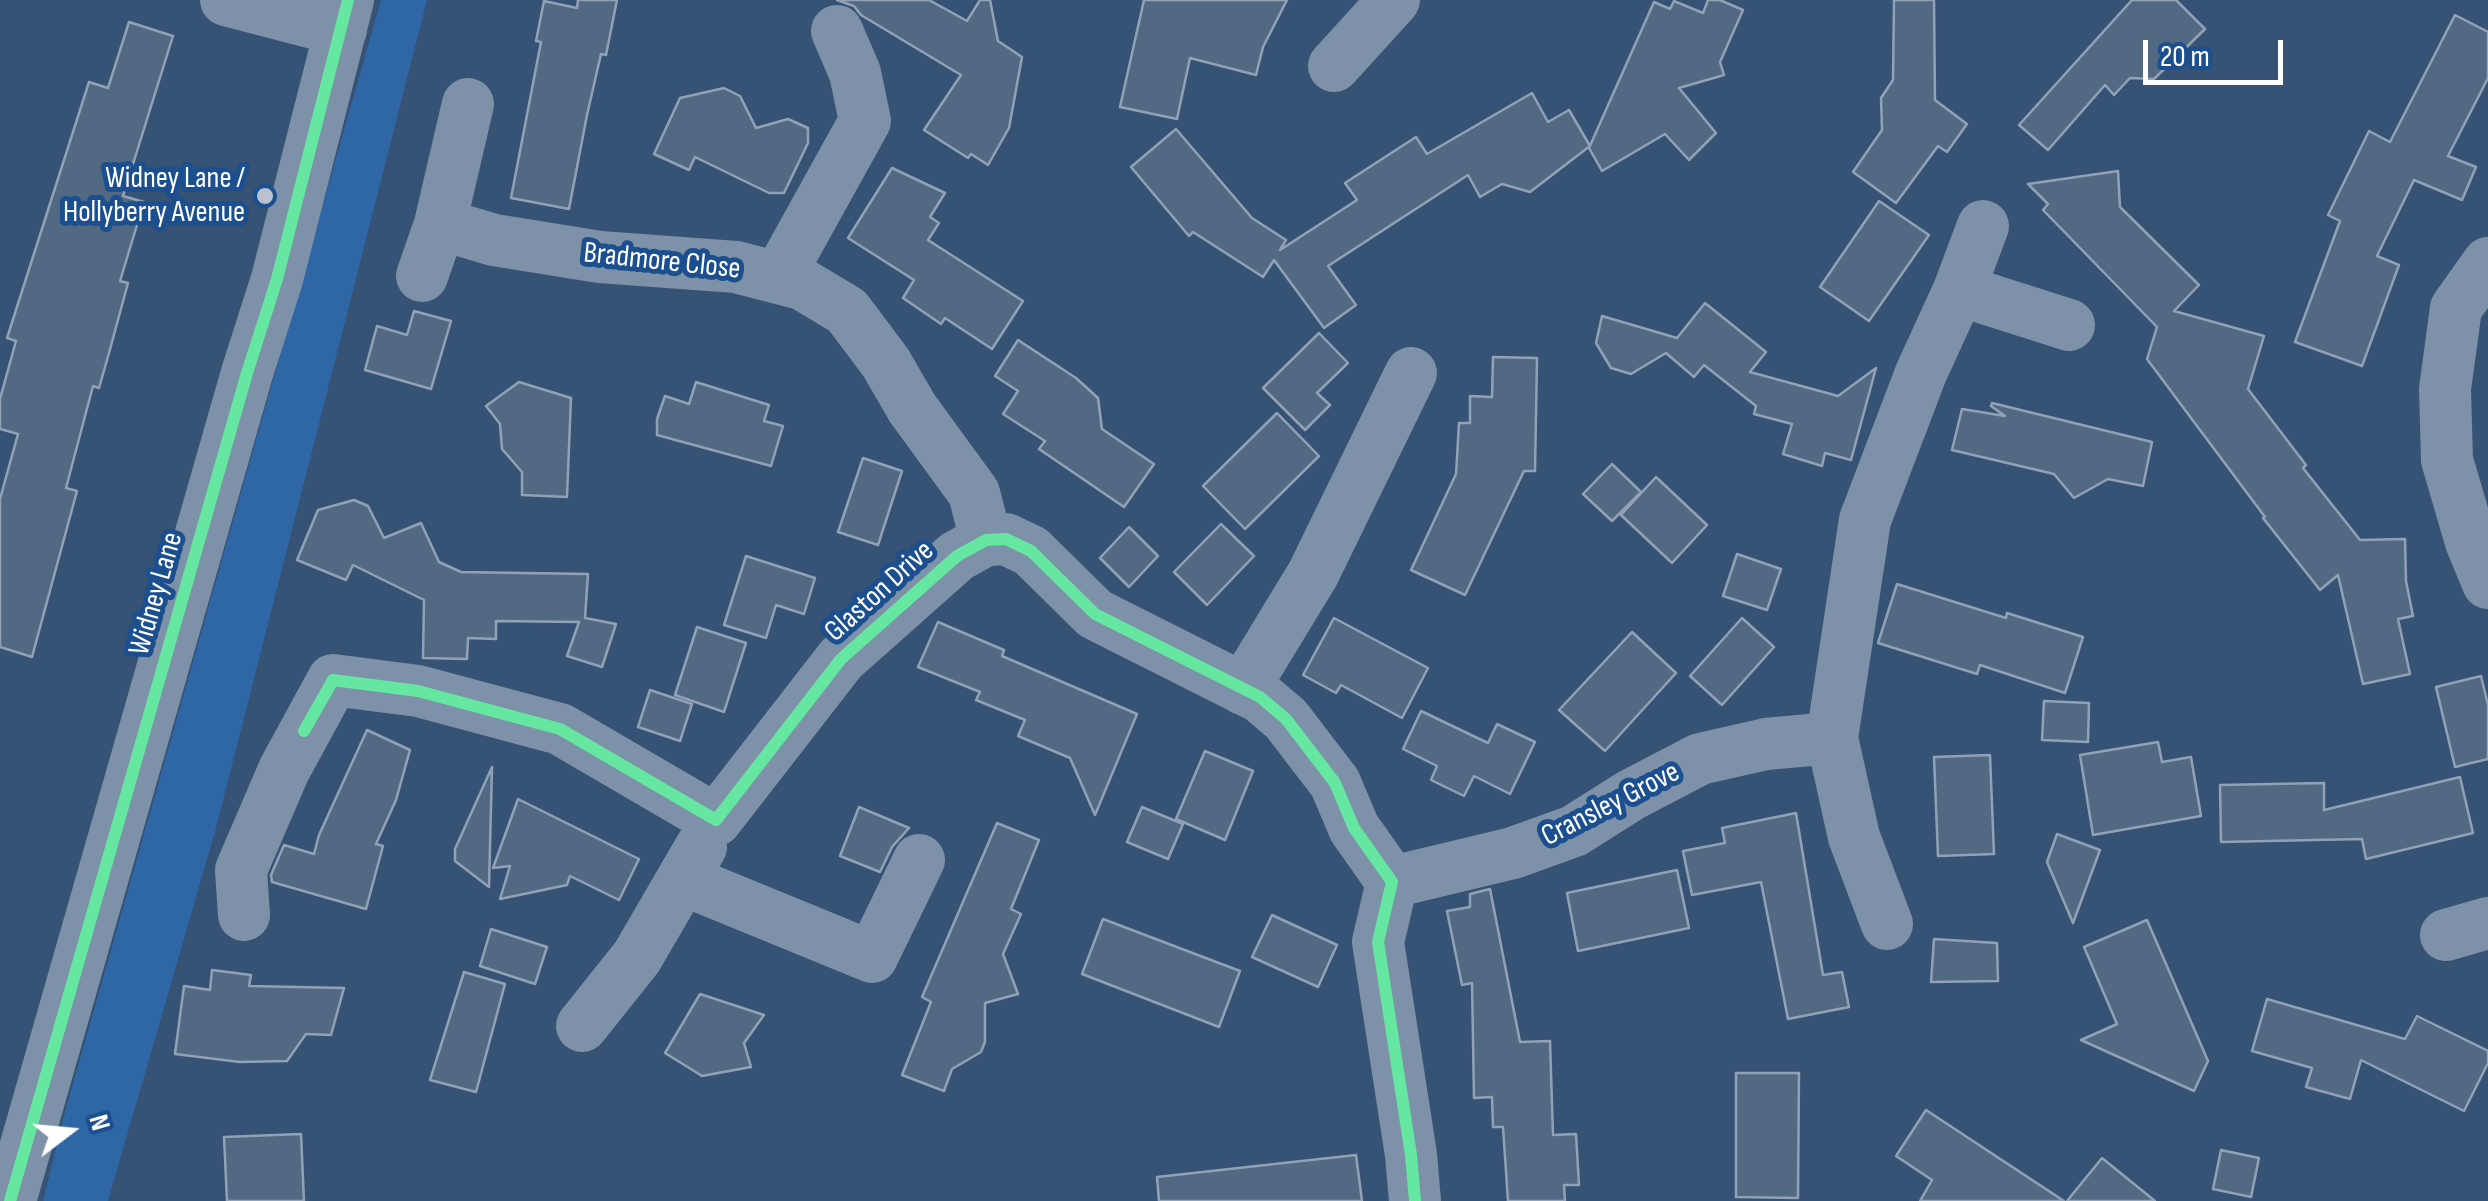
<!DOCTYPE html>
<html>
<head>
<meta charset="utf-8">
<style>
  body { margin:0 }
  #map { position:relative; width:2488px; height:1201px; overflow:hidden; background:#365274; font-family:"Sofia Sans Condensed",sans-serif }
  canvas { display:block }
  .north { position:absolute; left:20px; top:1081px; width:100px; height:100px; -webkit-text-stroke:8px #1b4f8f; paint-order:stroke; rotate:74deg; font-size:28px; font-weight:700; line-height:40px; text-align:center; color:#fff }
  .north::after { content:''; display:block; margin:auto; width:35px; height:45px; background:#fff; clip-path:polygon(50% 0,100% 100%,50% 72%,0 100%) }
  .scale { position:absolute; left:2143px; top:40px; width:140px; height:45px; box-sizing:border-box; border:5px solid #fff; border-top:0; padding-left:12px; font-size:30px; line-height:35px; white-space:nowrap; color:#fff; -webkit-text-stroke:8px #1b4f8f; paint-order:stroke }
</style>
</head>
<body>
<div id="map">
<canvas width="2488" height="1201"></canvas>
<div class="north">N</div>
<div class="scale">20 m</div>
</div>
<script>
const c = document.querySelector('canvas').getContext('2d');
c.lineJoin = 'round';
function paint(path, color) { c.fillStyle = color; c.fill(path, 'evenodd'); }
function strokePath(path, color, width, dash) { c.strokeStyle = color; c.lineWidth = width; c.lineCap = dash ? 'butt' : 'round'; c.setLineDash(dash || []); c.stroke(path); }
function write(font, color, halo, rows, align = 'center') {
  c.font = font + ' "Sofia Sans Condensed",sans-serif'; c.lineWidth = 10; c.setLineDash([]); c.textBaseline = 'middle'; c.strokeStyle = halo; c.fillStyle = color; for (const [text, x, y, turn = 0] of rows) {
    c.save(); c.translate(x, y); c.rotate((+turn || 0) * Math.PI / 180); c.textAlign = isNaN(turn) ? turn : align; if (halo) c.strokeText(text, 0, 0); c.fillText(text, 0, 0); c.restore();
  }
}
const green = new Path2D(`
  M381,0H427L215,832L108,1201H43L65,1112Z`);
const building = new Path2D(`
  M578,0H617L606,55L601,54L587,115L569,209L511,198L541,42L536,41L544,1L577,8Z
  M837,0H929L967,21L980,0H990L998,41L1022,57L1009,128L988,165L971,154L968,158L924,130L961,75L861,15L854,6Z
  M1144,0H1287L1263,47L1256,75L1190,58L1177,119L1120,107Z
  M1708,0H1720L1743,10L1720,62L1724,75L1679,88L1716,133L1689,160L1665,134L1602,171L1589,148L1654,2L1670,9L1674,1L1703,13Z
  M1894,0H1934L1935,100L1967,124L1947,152L1938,146L1896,203L1853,172L1882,130L1881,98L1893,80Z
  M2132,0H2176L2205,29L2154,79L2130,78L2114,95L2105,85L2048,150L2019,125Z
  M2455,15L2488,32V78L2448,156L2476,167L2462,200L2414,180L2377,256L2399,265L2362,366L2295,342L2340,221L2328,215L2369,131L2390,142Z
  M129,22L173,36L123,196L144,202L120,281L128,283L109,353L99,388L93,386L66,488L77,491L32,657L0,647V499L18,434L0,429V399L16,341L7,338L89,82L108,88Z
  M724,88L740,96L756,128L788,119L808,128V143L784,193H769L695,157L689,170L654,154L680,98Z
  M1532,93L1548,122L1569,110L1590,146L1530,192L1502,184L1480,197L1468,175L1328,266L1356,305L1324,328L1274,260L1263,277L1193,232L1189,236L1131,167L1176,129L1252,218L1286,240L1280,250L1357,200L1345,183L1416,137L1427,154Z
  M892,168L945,193L930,217L939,223L928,240L1023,301L992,349L945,318L941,324L903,298L914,280L848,238Z
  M2118,171L2120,207L2199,285L2174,311L2264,336L2248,389L2306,465L2303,468L2360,540L2405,539L2406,581L2413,616L2398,619L2410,674L2363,684L2338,575L2320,590L2263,518L2265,517L2147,359L2157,327L2043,210L2048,204L2028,184Z
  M1879,201L1929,235L1869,321L1820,287Z
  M1705,303L1766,352L1750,372L1838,396L1876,368L1851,460L1825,453L1822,466L1783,454L1792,424L1754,414L1756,406L1704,365L1694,377L1666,353L1631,374L1611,368L1596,343L1602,316L1677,338Z
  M414,311L451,321L431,389L365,370L377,326L407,335Z
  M1319,333L1348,363L1317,393L1330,405L1305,430L1263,388Z
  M1018,340L1076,378L1098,398L1102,429L1154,464L1124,507L1039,449L1045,441L1003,414L1018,391L995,376Z
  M1493,357L1537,358L1535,471H1524L1465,595L1411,570L1456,474L1459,423H1470V396L1492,397Z
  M519,382L571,398L567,497L522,495V472L502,449L500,424L486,406Z
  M696,382L769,405L764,421L783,426L771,466L657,435V419L665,396L689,404Z
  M1992,403L2152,442L2143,486L2108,479L2074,498L2054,474L1952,450L1962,409L2005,416L1991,406Z
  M1277,413L1319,456L1245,529L1203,486Z
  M863,458L902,471L878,545L838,532Z
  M1612,464L1641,492L1612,521L1583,494Z
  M1656,477L1707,525L1672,563L1621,515Z
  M354,500L368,506L384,538L421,523L439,562L461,572L588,574L585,618L616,624L602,667L567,656L579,622L496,621V639L468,638L467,659L423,658L424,600L353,565L346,580L297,560L318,510Z
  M1221,524L1254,556L1207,605L1174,572Z
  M1129,527L1158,556L1129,587L1100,558Z
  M1737,554L1781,569L1767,610L1723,596Z
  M746,556L815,578L804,614L776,605L766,638L724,625Z
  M1897,584L2006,618L2007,613L2083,637L2065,693L1980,665L1977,674L1878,643Z
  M1334,618L1428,668L1402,718L1341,685L1336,693L1303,675Z
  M1742,618L1774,647L1722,705L1690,676Z
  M938,622L1004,650L1002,656L1137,714L1095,815L1070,758L1018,736L1025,720L976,700L980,692L918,667Z
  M697,627L746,643L724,712L675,695Z
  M1632,632L1676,673L1605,751L1559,710Z
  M2481,676L2488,705V759L2455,767L2436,687Z
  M650,690L692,704L680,741L638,727Z
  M2044,701L2089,703L2088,742L2042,740Z
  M1421,711L1488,743L1497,724L1535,742L1510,794L1474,776L1464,796L1431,780L1437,766L1403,749Z
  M367,730L410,750L396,800L376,844L383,846L366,909L272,882L271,875L284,845L314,854L319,835Z
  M2158,742L2162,762L2191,757L2201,816L2093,835L2080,755Z
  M1205,751L1253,771L1225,840L1176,819Z
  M1990,755L1994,854L1938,856L1934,757Z
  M492,767L489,887L455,861V849Z
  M2460,777L2473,833L2366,859L2362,839L2221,842L2220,785L2324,783V810Z
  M518,799L639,859L619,900L570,876L567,885L500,899L510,866L493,868Z
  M859,807L909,828L892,847L880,872L840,856Z
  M1142,807L1183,824L1168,859L1127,842Z
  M1796,813L1823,975L1842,972L1849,1007L1788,1019L1761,882L1692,895L1683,851L1725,843L1722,828Z
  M997,823L1039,840L1011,909L1021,914L1003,954L1018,994L985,1003V1042L981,1052L952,1069L944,1091L902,1075L931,1002L922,997Z
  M2057,834L2100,850L2073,923L2047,862Z
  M1677,870L1689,928L1578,951L1567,893Z
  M1490,889L1520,1042L1550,1041L1553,1135L1576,1134L1579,1185H1564L1565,1201H1508L1503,1127H1493L1492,1097L1474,1098L1472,983L1462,985L1447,911L1470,907V894Z
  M1272,915L1337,945L1318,987L1252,957Z
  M1103,919L1240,971L1219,1027L1082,974Z
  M2147,920L2208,1061L2194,1091L2081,1040L2117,1024L2084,947Z
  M491,929L547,947L535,984L480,966Z
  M1934,939L1997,943L1998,981L1931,982Z
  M212,970L251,975L249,986L344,988L331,1035L306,1034L287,1061L240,1062L175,1054L184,986L210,990Z
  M464,972L505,984L476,1092L430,1080Z
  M700,994L764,1015L744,1043L751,1067L702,1076L665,1053Z
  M2267,999L2405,1039L2417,1016L2488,1051V1063L2464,1111L2361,1060L2350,1099L2306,1087L2312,1068L2252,1051Z
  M1736,1073H1799L1798,1198L1736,1197Z
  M1926,1110L2064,1201H1920L1932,1180L1896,1156Z
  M301,1134L304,1201H227L224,1137Z
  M2221,1150L2259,1158L2251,1197L2213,1189Z
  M1356,1155L1362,1201H1159L1157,1177Z
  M2102,1158L2155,1201H2067Z`);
const minor = new Path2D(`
  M226,0L341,30
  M1334,66L1394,0
  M468,104L440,224L494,240L600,257L736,267L802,284L847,311L886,363L912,408L974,493L986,540
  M2488,263L2456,308L2445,389L2447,460L2471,542L2488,583
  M422,276L440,224
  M778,278L865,121L855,73L837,31
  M1959,290L2069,325
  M1243,689L1313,574L1411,373
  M1832,738L1854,837L1887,924
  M684,880L872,957L919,860
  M1392,882L1513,853L1574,831L1631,795L1700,759L1766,744L1832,738L1865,520L1921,373L1959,290L1983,226
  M244,915L241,870L284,770L333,680L418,691L560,729L716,820L841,659L957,556L986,540L1006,539L1031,551L1095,614L1260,697L1286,719L1335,783L1354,828L1392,882L1378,942L1411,1155L1415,1201
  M2446,935L2488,923
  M582,1026L637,957L701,847
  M10,1201L247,373L277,279L348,0`);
const cycleway = new Path2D(`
  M304,731L333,680L418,691L560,729L716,820L841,659L957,556L986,540L1006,539L1031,551L1095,614L1260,697L1286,719L1335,783L1354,828L1392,882L1378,942L1411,1155L1415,1201
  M10,1201L247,373L277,279L348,0`);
const markers = [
  [265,196,10,"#b9c2ce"]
];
const poiNames = [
  ["Widney Lane /",245,179],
  ["Hollyberry Avenue",245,213]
];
const streetNames = [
  ["Bradmore Close",662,262,6],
  ["Glaston Drive",880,592,-42],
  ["Widney Lane",157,594,-74],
  ["Cransley Grove",1611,805,-27]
];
paint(green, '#2f66a5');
paint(building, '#526984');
strokePath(building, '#92a2b6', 2.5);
strokePath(minor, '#7d92a8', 52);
strokePath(cycleway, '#66e7a1', 12);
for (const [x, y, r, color] of markers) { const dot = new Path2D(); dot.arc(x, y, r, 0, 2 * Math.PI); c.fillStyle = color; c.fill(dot); strokePath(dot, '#1b4f8f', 4); }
write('30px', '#fff', '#1b4f8f', poiNames, 'right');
write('30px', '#fff', '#1b4f8f', streetNames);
</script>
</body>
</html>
